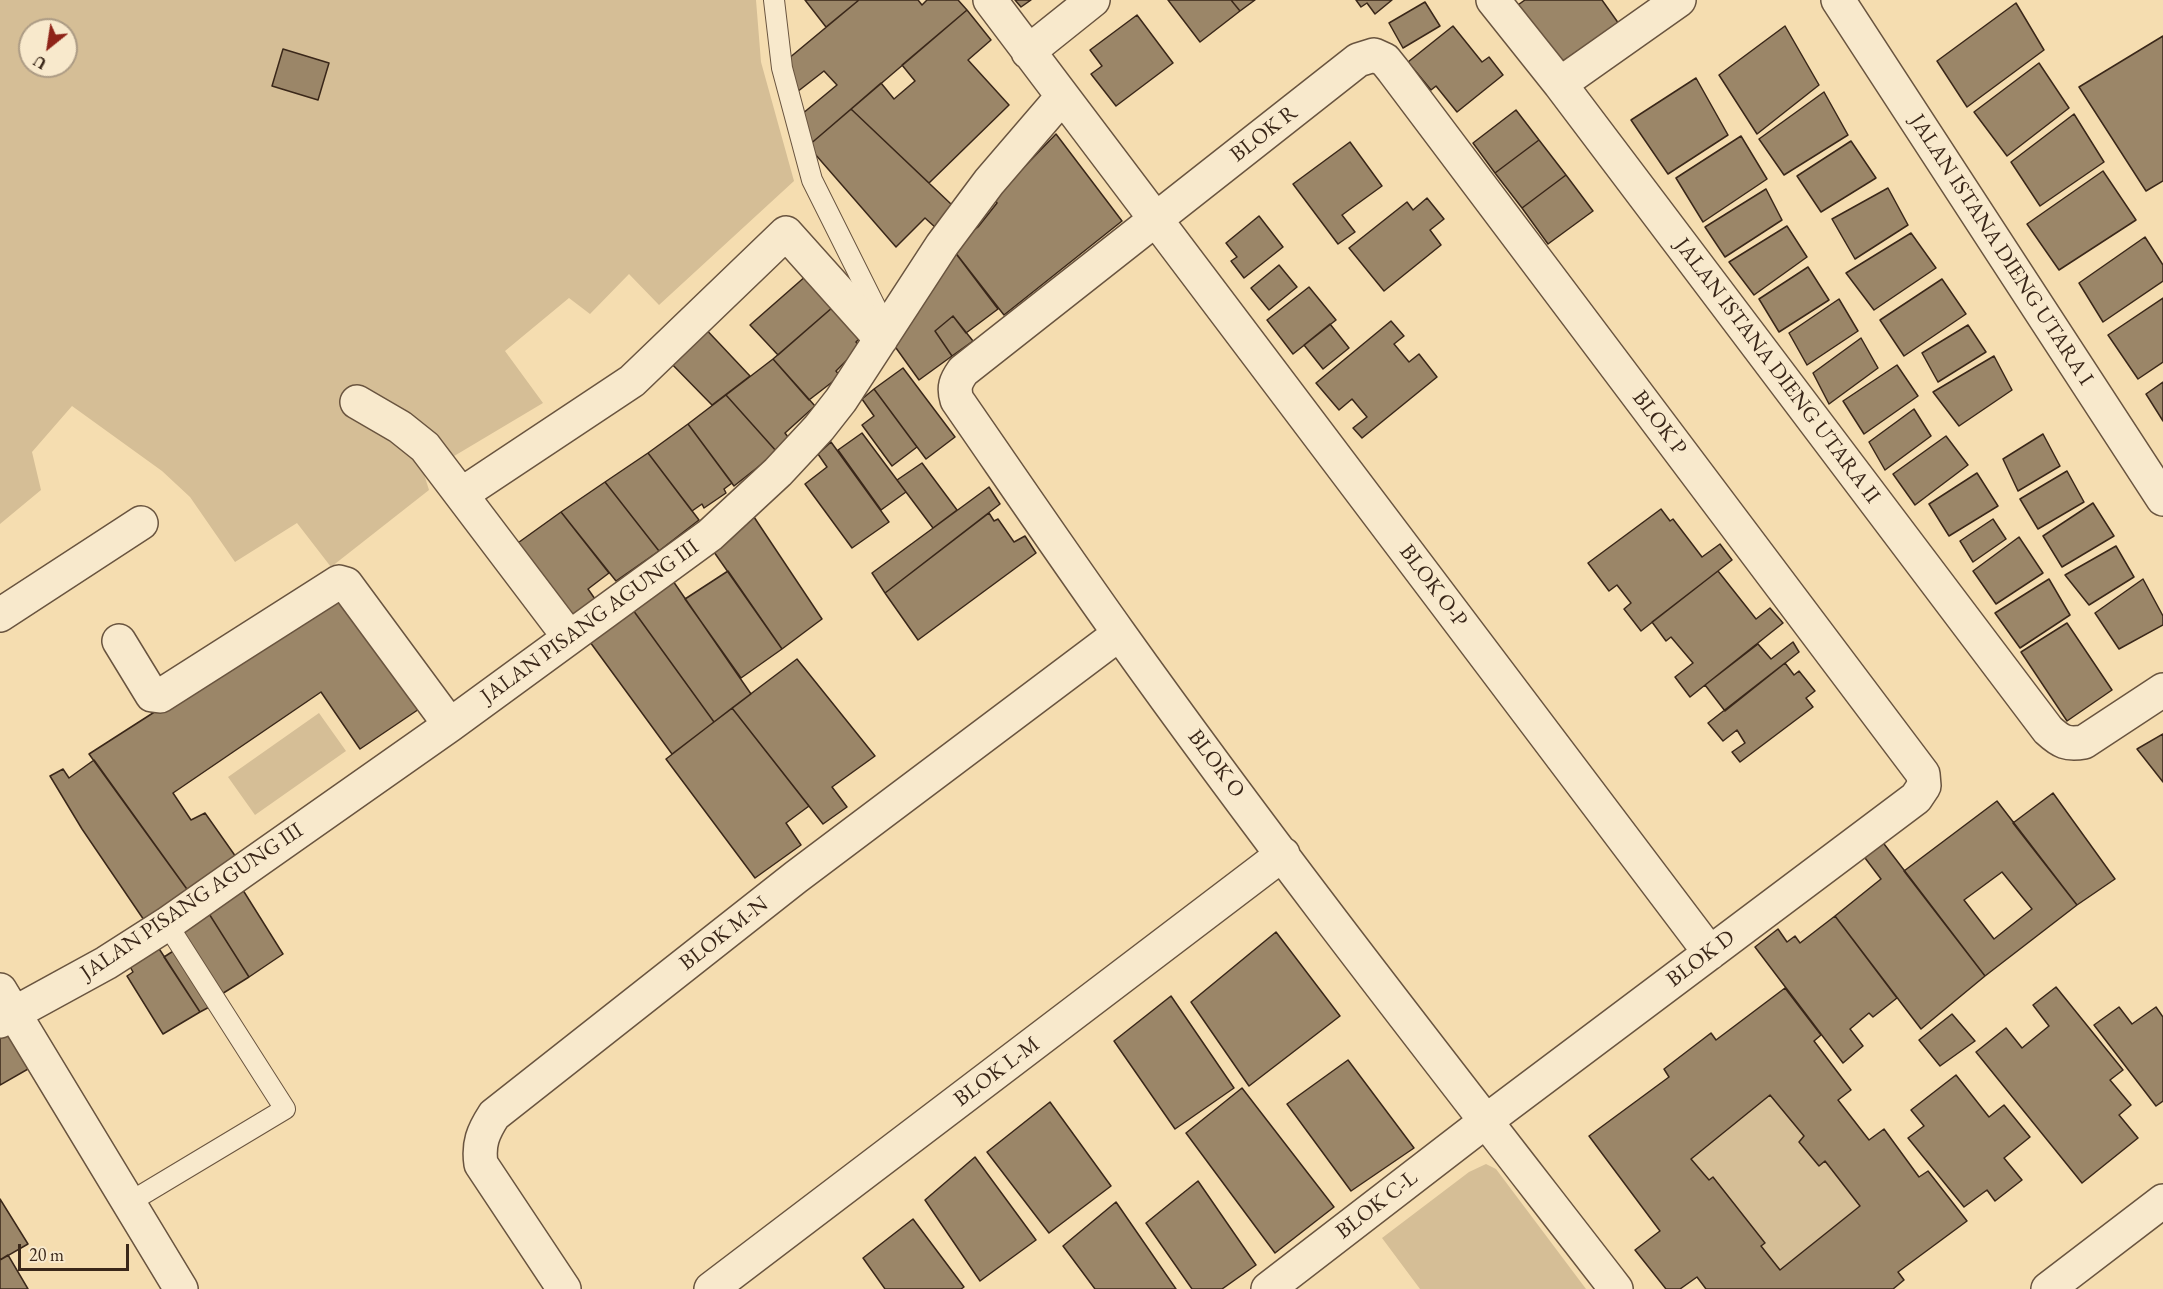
<!DOCTYPE html>
<html>
<head>
<meta charset="utf-8">
<style>
  body { margin:0 }
  #map { position:relative; width:2163px; height:1289px; overflow:hidden; background:#f5ddb0; font-family:"EB Garamond",serif }
  canvas { display:block }
  .north { position:absolute; left:18px; top:18px; width:60px; height:60px; box-sizing:border-box; background:#f8e9cc; border:2px solid #ac9b84; border-radius:50%; rotate:210deg; font-size:16px; font-weight:700; line-height:24px; text-align:center; color:#3a2719 }
  .north::after { content:''; display:block; margin:auto; width:21px; height:27px; background:#8f2418; clip-path:polygon(50% 0,100% 100%,50% 72%,0 100%) }
  .scale { position:absolute; left:18px; top:1244px; width:111px; height:27px; box-sizing:border-box; border:3px solid #3a2719; border-top:0; padding-left:8px; font-size:18px; line-height:21px; white-space:nowrap; color:#3a2719; -webkit-text-stroke:4px #f8e9cc; paint-order:stroke }
</style>
</head>
<body>
<div id="map">
<canvas width="2163" height="1289"></canvas>
<div class="north">U</div>
<div class="scale">20 m</div>
</div>
<script>
const c = document.querySelector('canvas').getContext('2d');
c.lineJoin = 'round';
function paint(path, color) { c.fillStyle = color; c.fill(path, 'evenodd'); }
function strokePath(path, color, width, dash) { c.strokeStyle = color; c.lineWidth = width; c.lineCap = dash ? 'butt' : 'round'; c.setLineDash(dash || []); c.stroke(path); }
function write(font, color, halo, rows, align = 'center') {
  c.font = font + ' "EB Garamond",serif'; c.lineWidth = 4.5; c.setLineDash([]); c.textBaseline = 'middle'; c.strokeStyle = halo; c.fillStyle = color; for (const [text, x, y, turn = 0] of rows) {
    c.save(); c.translate(x, y); c.rotate((+turn || 0) * Math.PI / 180); c.textAlign = isNaN(turn) ? turn : align; if (halo) c.strokeText(text, 0, 0); c.fillText(text, 0, 0); c.restore();
  }
}
const green = new Path2D(`
  M0,0H756L761,62L794,181L659,305L629,274L590,314L569,298L505,351L543,403L424,474L429,490L331,567L297,523L235,562L190,497L162,471L72,406L32,452L41,490L0,524ZM30,30H66V66H30Z
  M319,713L346,751L255,815L228,777Z
  M1770,1095L1804,1136L1800,1143L1819,1166L1825,1161L1860,1206L1780,1270L1761,1246L1765,1242L1714,1177L1709,1180L1691,1159Z
  M1486,1164L1496,1169L1586,1289H1420L1382,1238L1469,1172Z`);
const building = new Path2D(`
  M805,0H859L826,27Z
  M859,0H918L922,5L927,0H958L967,10L808,146L802,114L837,85L824,71L797,92L788,59Z
  M1015,0H1031L1021,7Z
  M1168,0H1231L1240,11L1200,42Z
  M1231,0H1255L1240,11Z
  M1356,0H1392L1375,14L1367,3L1361,7Z
  M1525,0H1602L1619,24L1557,65L1515,7Z
  M1425,2L1440,26L1403,48L1389,23Z
  M2016,3L2044,50L1967,107L1937,61Z
  M967,10L991,40L968,60L1009,105L929,183L851,109L881,83L894,99L915,81L902,65Z
  M1137,15L1173,63L1116,106L1091,74L1102,66L1090,50Z
  M1453,26L1482,62L1489,57L1503,75L1457,112L1436,86L1431,90L1408,62Z
  M1785,26L1819,85L1757,134L1719,75Z
  M2163,36V181L2146,191L2079,87Z
  M283,49L329,63L318,100L272,86Z
  M2039,63L2069,108L2007,156L1974,112Z
  M1696,78L1728,135L1668,174L1631,120Z
  M1824,92L1848,135L1784,175L1759,139Z
  M851,109L952,205L936,228L925,218L896,247L808,146Z
  M1516,110L1539,140L1495,173L1473,143Z
  M2074,114L2104,162L2040,206L2011,162Z
  M1056,134L1122,221L1004,315L951,247L978,227L997,203L994,198Z
  M1741,136L1767,179L1703,222L1676,178Z
  M1539,140L1566,175L1522,208L1495,173Z
  M1851,141L1876,178L1821,212L1797,176Z
  M1350,142L1382,186L1342,215L1355,232L1338,244L1293,184Z
  M2103,171L2136,220L2059,270L2027,224Z
  M1566,175L1593,211L1548,244L1522,208Z
  M1888,188L1908,225L1855,259L1832,219Z
  M1766,189L1782,220L1725,257L1705,227Z
  M1427,198L1444,219L1430,230L1441,245L1384,291L1349,248L1407,202L1413,210Z
  M1259,216L1283,247L1244,278L1231,261L1237,257L1226,243Z
  M1787,226L1807,257L1754,295L1729,262Z
  M1911,233L1936,268L1874,310L1846,273Z
  M2145,237L2163,265V281L2103,322L2079,283Z
  M951,247L998,309L966,333L953,316L935,331L952,356L919,380L891,341Z
  M1279,265L1297,287L1269,310L1251,288Z
  M1808,267L1829,300L1779,332L1759,299Z
  M815,268L841,300L778,355L750,325Z
  M1942,279L1966,314L1904,356L1880,320Z
  M1309,287L1336,320L1293,354L1267,320Z
  M2163,298V362L2138,379L2108,335Z
  M1839,299L1858,331L1807,365L1789,333Z
  M841,300L867,331L856,342L860,347L836,371L840,376L809,400L773,359Z
  M953,316L973,341L952,356L935,331Z
  M1391,321L1404,336L1394,344L1409,362L1419,354L1437,377L1362,438L1353,428L1367,417L1352,399L1339,410L1316,383Z
  M700,323L750,376L712,405L664,356Z
  M1330,324L1349,348L1323,369L1304,345Z
  M1968,325L1986,352L1938,382L1922,353Z
  M1861,338L1878,368L1829,404L1813,373Z
  M1994,356L2012,390L1959,426L1933,392Z
  M773,359L815,406L785,433L791,441L777,452L726,395Z
  M1897,365L1918,396L1864,434L1843,401Z
  M903,368L955,437L926,459L874,389Z
  M2163,382V421L2146,394Z
  M874,389L917,447L892,466L862,425L874,416L862,399Z
  M726,395L777,452L734,486L688,424Z
  M1914,409L1931,436L1885,470L1869,442Z
  M688,424L732,483L724,489L726,493L704,508L702,504L692,511L648,453Z
  M862,433L906,492L881,510L838,450Z
  M2043,434L2060,466L2018,491L2003,459Z
  M1946,436L1968,465L1915,505L1893,474Z
  M831,442L889,522L852,548L805,484L827,467L818,454Z
  M648,453L699,520L659,551L605,482Z
  M922,463L957,510L933,528L897,480Z
  M2067,471L2084,502L2038,529L2020,499Z
  M1977,473L1998,506L1949,536L1929,504Z
  M605,482L659,551L616,581L561,512Z
  M989,487L1000,504L885,593L872,573Z
  M2093,503L2114,536L2062,567L2043,536Z
  M1661,509L1670,521L1673,519L1702,557L1720,544L1732,560L1641,631L1624,609L1631,603L1617,585L1609,591L1588,563Z
  M561,512L609,573L588,589L595,599L570,617L515,545Z
  M989,513L994,521L998,519L1014,542L1025,536L1036,553L918,640L885,593Z
  M754,517L822,619L782,649L714,552Z
  M1993,519L2006,539L1973,562L1960,541Z
  M2019,537L2043,573L1996,604L1973,571Z
  M2116,546L2134,577L2089,605L2065,575Z
  M728,571L782,649L741,678L685,599Z
  M1718,571L1756,619L1770,608L1783,623L1690,697L1675,677L1693,663L1671,637L1666,641L1652,622Z
  M2049,579L2070,615L2020,648L1995,613Z
  M2143,579L2163,616V625L2119,649L2095,613Z
  M673,581L751,694L714,722L633,610Z
  M340,593L425,705L360,749L321,692L173,793L191,820L205,813L236,857L189,892L89,754Z
  M633,610L714,722L672,754L590,642Z
  M2067,623L2112,690L2067,721L2021,652Z
  M1793,642L1799,652L1725,711L1705,685L1758,644L1771,659Z
  M797,659L875,756L832,787L847,807L823,824L732,708Z
  M1785,663L1794,675L1799,671L1815,691L1806,698L1813,707L1740,762L1732,752L1745,743L1737,730L1723,741L1708,723Z
  M732,708L809,806L786,823L801,845L755,878L666,759Z
  M2163,734V782L2137,749Z
  M94,760L189,892L146,923L82,829L50,776L63,769L69,778Z
  M2053,793L2115,879L2077,905L2013,823Z
  M1997,801L2077,905L1985,976L1904,871ZM2002,872L2032,909L1994,939L1964,900Z
  M1881,840L1985,976L1921,1029L1835,916L1881,879L1862,854Z
  M241,887L283,954L249,977L206,909Z
  M206,909L249,977L217,997L174,930Z
  M1835,916L1897,998L1873,1017L1869,1013L1850,1029L1863,1046L1843,1063L1755,947L1778,929L1787,942L1795,936L1800,943Z
  M1276,932L1340,1016L1249,1086L1191,1002Z
  M156,944L200,1012L163,1034L127,976L133,972L128,963Z
  M178,948L213,1005L200,1012L164,957Z
  M2056,987L2123,1070L2110,1080L2131,1105L2119,1115L2138,1138L2082,1183L1976,1052L2006,1028L2022,1048L2049,1026L2033,1005Z
  M1785,988L1821,1035L1814,1041L1851,1090L1838,1100L1869,1140L1884,1129L1919,1177L1928,1171L1967,1221L1898,1272L1904,1280L1893,1289H1706L1697,1277L1680,1289H1666L1635,1250L1660,1231L1589,1136L1669,1077L1664,1069L1711,1033L1716,1040ZM1770,1095L1804,1136L1799,1142L1819,1166L1825,1161L1860,1206L1780,1270L1761,1246L1765,1243L1713,1177L1709,1180L1691,1159Z
  M1171,996L1234,1088L1175,1129L1114,1041Z
  M2119,1007L2132,1024L2156,1007L2163,1017V1101L2156,1106L2094,1025Z
  M1952,1014L1975,1041L1940,1066L1919,1040Z
  M11,1025L35,1065L0,1085V1031Z
  M1348,1060L1414,1148L1351,1191L1287,1104Z
  M1956,1075L1989,1117L2004,1105L2030,1137L2004,1158L2022,1180L1995,1201L1987,1190L1964,1207L1908,1138L1924,1126L1911,1110Z
  M1242,1088L1334,1207L1275,1253L1186,1133Z
  M1050,1102L1111,1186L1049,1233L987,1152Z
  M975,1157L1036,1240L980,1281L925,1200Z
  M1198,1181L1256,1265L1222,1289H1192L1146,1223Z
  M0,1199L28,1244L0,1260Z
  M1116,1202L1176,1289H1095L1063,1246Z
  M913,1219L964,1287L961,1289H885L863,1258Z
  M8,1255L28,1289H0V1260Z`);
const service = new Path2D(`
  M774,0L782,68L812,180L887,330
  M130,1202L285,1109L167,924`);
const minor = new Path2D(`
  M990,0L1710,953
  M1493,0L1560,84L2048,730C2061,742 2067,745 2084,742L2163,690
  M1838,0L2163,499
  M1028,52L1093,0
  M1560,84L1679,0
  M357,402L400,427L425,447L569,637
  M462,494L632,381L786,233L881,339
  M0,615L141,523
  M119,641L152,695L160,696L339,582L346,584L450,725
  M0,990L181,1289
  M0,1021L106,963L167,924L450,725L710,535L778,472L819,428L841,400L942,245L989,182L1062,97
  M564,1289L481,1164C478,1144 483,1132 494,1115L796,877L1119,634
  M711,1289L1283,854
  M1268,1289L1486,1121L1916,798L1924,786L1923,774L1393,70L1385,60L1374,55L1358,60L963,371C956,381 953,387 957,400C1011,478 1064,556 1119,633C1278,856 1448,1072 1616,1289
  M2048,1289L2163,1201`);
const streetNames = [
  ["BLOK R",1264,134,-38],
  ["JALAN ISTANA DIENG UTARA I",2001,250,57],
  ["JALAN ISTANA DIENG UTARA II",1777,371,53],
  ["BLOK P",1659,423,53],
  ["BLOK O-P",1433,586,53],
  ["JALAN PISANG AGUNG III",590,622,-36],
  ["BLOK O",1216,764,53],
  ["JALAN PISANG AGUNG III",192,902,-34],
  ["BLOK M-N",724,934,-38],
  ["BLOK D",1701,959,-37],
  ["BLOK L-M",997,1072,-37],
  ["BLOK C-L",1377,1205,-38]
];
paint(green, '#d5be96');
paint(building, '#9b8668');
strokePath(building, '#3a2719', 1.5);
strokePath(service, '#69543f', 22);
strokePath(minor, '#69543f', 36);
strokePath(service, '#f8e9cc', 20);
strokePath(minor, '#f8e9cc', 33);
write('22px', '#3a2719', '#f8e9cc', streetNames);
</script>
</body>
</html>
